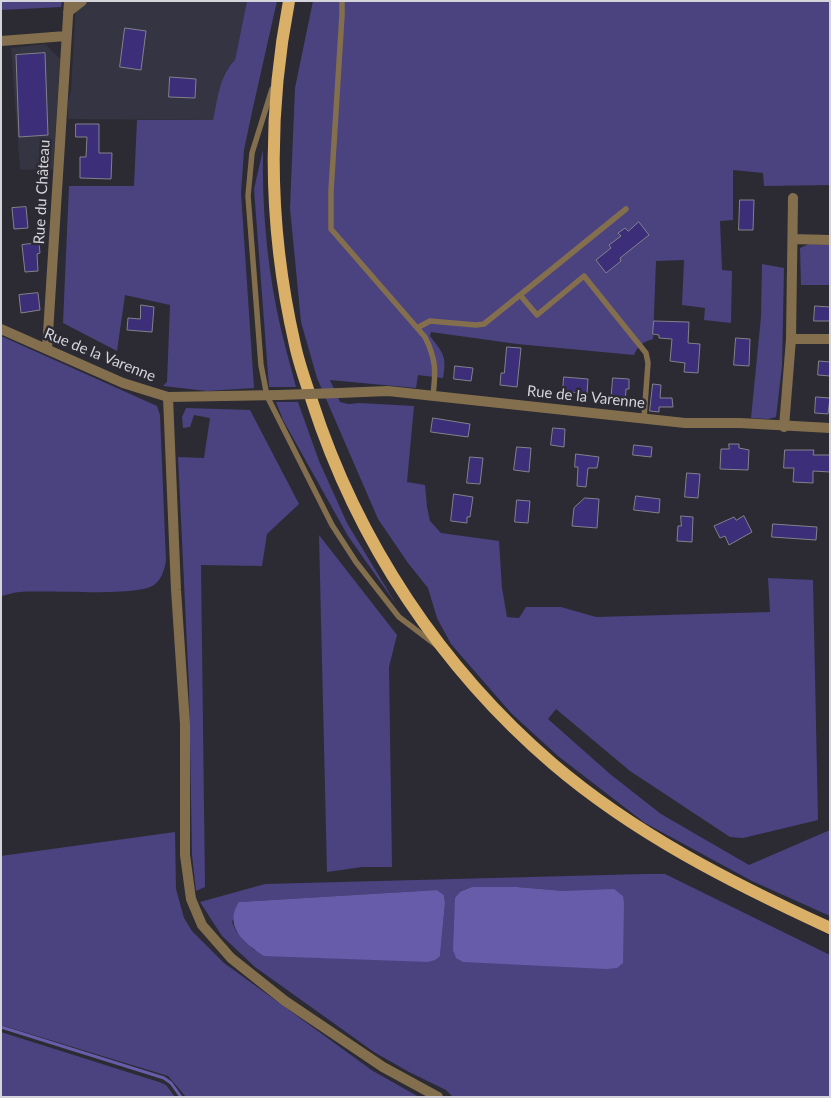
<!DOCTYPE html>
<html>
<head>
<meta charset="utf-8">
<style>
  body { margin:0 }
  #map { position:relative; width:831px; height:1098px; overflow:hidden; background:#2c2b33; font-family:Lato,sans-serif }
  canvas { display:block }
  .frame { position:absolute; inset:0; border:2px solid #d5d4da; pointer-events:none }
</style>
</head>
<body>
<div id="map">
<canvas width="831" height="1098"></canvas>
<div class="frame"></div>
</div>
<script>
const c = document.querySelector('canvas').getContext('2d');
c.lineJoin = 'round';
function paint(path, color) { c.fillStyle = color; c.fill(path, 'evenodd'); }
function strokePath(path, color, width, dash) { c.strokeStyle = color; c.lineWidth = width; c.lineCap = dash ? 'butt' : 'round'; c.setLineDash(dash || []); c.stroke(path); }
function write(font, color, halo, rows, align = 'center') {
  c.font = font + ' Lato,sans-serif'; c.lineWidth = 5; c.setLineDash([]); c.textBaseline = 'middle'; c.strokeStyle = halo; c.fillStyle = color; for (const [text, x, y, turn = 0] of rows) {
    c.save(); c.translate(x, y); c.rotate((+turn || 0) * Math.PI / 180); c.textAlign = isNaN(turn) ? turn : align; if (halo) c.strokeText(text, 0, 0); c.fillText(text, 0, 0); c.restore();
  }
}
const built = new Path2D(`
  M76,1H247L235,60L229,66L224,74L213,120L68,119V101L71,91Z
  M45,44L60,59L53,169L20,170L11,48Z`);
const green = new Path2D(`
  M1,1H62L61,7L1,10Z
  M247,1H277L252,112L244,150L241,193L254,388L207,391L163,386L167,382L170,305L125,295L117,351L63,323L69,186H134L137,120H213C218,100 219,75 235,60Z
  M313,1H830V185L764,186L763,173L733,170V220L720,221L722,270L732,271L731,323L704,320L705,308L682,305L684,260L656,261L653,339C643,342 638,345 634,355L517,344L431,332L430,336C443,353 447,356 443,378L418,375L416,388L330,380L340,402L348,404L360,403L414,406L407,482L425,485L427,507L430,521L441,533L499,541L502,588L507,617L519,618L526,607H561L596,617L770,612L768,578L813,580L818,820L743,838L730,837L630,771L556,709L548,719L610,774L661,814L749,865L830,830V916L752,881L645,823L558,756L511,713L451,644L437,618L428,588L408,563L378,519L317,378L301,322L290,208L295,88Z
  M263,150C262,202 266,254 276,306C281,333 289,360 296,387H269L254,189Z
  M809,244L830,245V285H801L800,248Z
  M762,264L784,268L782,366L776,417L768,419L751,418L761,317Z
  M1,336L157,406L160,415L166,561C164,570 162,579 154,585C137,597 45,590 20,592C14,592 7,595 1,596Z
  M276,402H298L319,461L347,523L396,604L348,536L283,420Z
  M186,408L250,410L299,504L267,534L262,566L201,565L205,887L196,891L192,855L189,687L178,457L204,458L210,418L194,415L190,427L183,428L182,417Z
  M319,535L397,635L389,667L392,867H362L327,872Z
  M175,832L176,889L184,918L192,931L224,963L373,1071L419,1097H186L168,1076L1,1025V856Z
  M644,874H665L830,955V1097H453L446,1090L409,1072L374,1052L255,967L222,936L200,902L265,884ZM472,887H517L623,896V963L460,891ZM437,890L444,895L445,903L440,956L254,950L236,931L232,922L240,902Z
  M1,1032L159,1082L166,1085L175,1097H1Z`);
const water = new Path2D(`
  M472,887H517L564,891L614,889L623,896L624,903L623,963L617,968L606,969L463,962L456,958L453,950L455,898L461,891Z
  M437,890L444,895L445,903L440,956L435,960L428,962L264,956C244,943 223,926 239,902Z`);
const stream = new Path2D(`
  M1,1027L164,1078L171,1083L181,1097`);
const building = new Path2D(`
  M125,28L146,31L141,70L120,67Z
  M45,53L48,135L19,137L16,55Z
  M170,77L196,79L195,98L169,97Z
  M76,124H99V153H112L111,179L80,178V157H86L87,137H76Z
  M740,200H754L753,230H739Z
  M26,207L28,228L14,229L12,208Z
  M639,222L649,235L620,258L621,261L606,273L596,260L611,248L609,245L621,236L618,233L625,228L628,231Z
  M39,243L40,253L37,254L38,271L25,272L22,245Z
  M38,293L40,310L21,313L19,295Z
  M141,305L154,307L152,332L127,330L128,318L140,319Z
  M815,306L830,307V321H814Z
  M654,321L689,322L688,343L700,344L698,373L684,372L685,363L670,361L672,339L659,338V335L653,334Z
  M736,338L750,339L749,366L734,365Z
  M507,347L521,348L517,387L500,385L501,373H504Z
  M819,361L830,362V376L818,375Z
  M455,366L473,368L471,381L454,379Z
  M564,377L588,379L587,394L563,391Z
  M613,378L629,379V389H626L625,404L611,403Z
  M653,384L661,385L660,398H672L673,407H659V412L650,411Z
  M816,397L830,398L828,414L815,413Z
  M433,418L470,424L468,437L431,432Z
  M553,428L565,429L564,447L551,445Z
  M729,444H739V448L749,450L748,470L720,469L721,449H729Z
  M634,445L652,447L651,457L633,455Z
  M517,447L531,448L529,472L514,470Z
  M785,450H814L813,455H830V472L813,471V483L793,482L794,468H784Z
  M576,454L599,457L597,468H588L586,487L577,486L578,467H575Z
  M470,457L483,458L480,484L467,483Z
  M687,473L700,474L698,498L685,497Z
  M454,494L473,497L470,517H467V523L451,521Z
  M636,496L660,499L659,513L634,510Z
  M585,498L599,499L597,528L572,526L574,508Z
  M517,500L530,501L528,523L515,522Z
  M681,516L693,517L692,542L677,541L678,526H681Z
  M744,516L752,532L729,545L725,536L720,538L714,526L734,517L736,520Z
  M773,524L817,527L816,540L772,537Z`);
const lane = new Path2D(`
  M342,1V15L331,191V229L425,337C436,359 436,371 433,395
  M272,89L252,153L248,196L261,365L267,396L332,525L356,562L399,617L436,645
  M520,295L626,209
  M417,328L430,321L476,325L484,324L520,295L537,315L584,276L646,353L648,363L644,418`);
const street = new Path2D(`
  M68,12L82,1
  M1,41L66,36
  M793,239L830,240
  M1,329L123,383L168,397L279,395
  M791,339H830
  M47,349L69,1
  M339,393L388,391L685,423H740L830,428
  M168,397L176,590L185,724V855L191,899L202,925L231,958L285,1001L383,1067L438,1097
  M784,427L791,339L793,198`);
const primary = new Path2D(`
  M289,1C267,115 269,232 295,345C299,364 306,383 312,401C357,541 441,668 553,764C635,834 732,883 830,928`);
const streetBridge = new Path2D(`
  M279,395L339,393`);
const streetNames = [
  ["Rue du Château",42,192,-87],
  ["Rue de la Varenne",100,355,22],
  ["Rue de la Varenne",586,397,6]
];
paint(built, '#353442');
paint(green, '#4b4280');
paint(water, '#675caa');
strokePath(stream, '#675caa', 3);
paint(building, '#3c2e78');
strokePath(building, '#82828b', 1);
strokePath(lane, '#836f4d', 5.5);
strokePath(street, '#836f4d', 10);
strokePath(primary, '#dab068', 12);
strokePath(streetBridge, '#836f4d', 10);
write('15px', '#d5d4da', '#2c2b33', streetNames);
</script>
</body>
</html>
